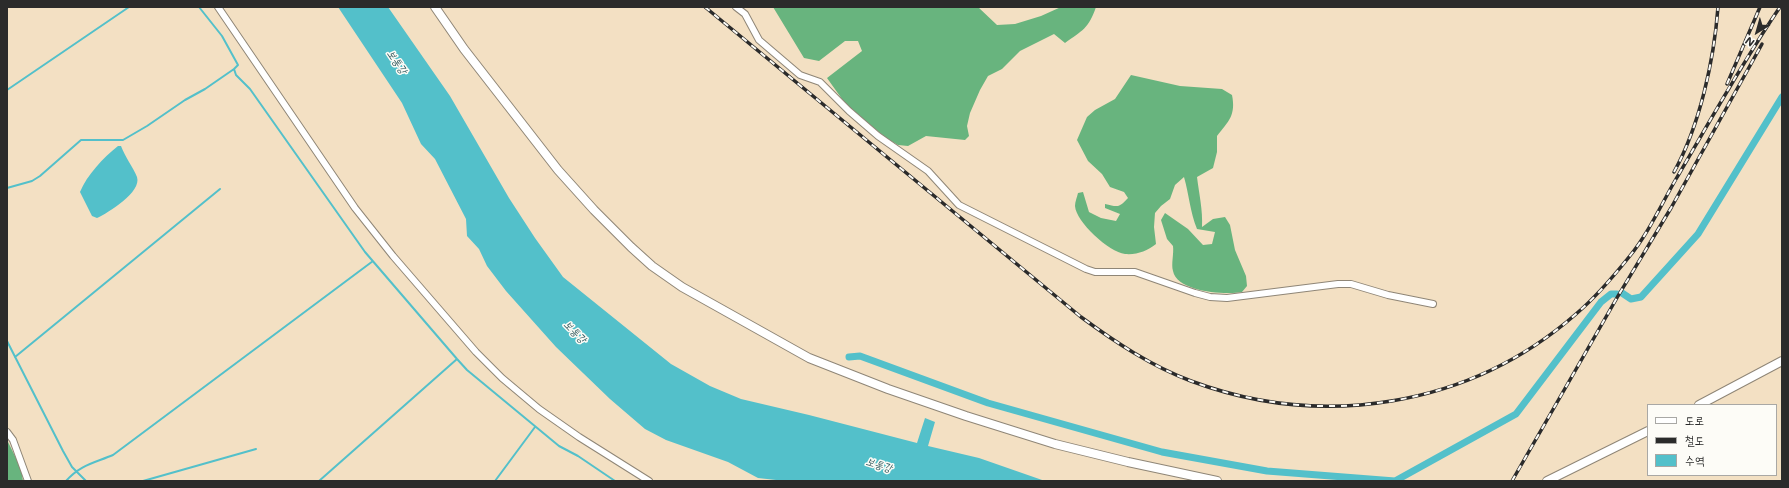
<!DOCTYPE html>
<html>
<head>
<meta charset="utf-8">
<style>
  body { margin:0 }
  #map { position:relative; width:1789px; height:488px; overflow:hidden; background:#f3e0c3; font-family:Mali,"Poor Story",sans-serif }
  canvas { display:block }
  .frame { position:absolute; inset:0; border:8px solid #2b2b2b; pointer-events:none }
  .legend { position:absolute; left:1647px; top:404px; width:130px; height:72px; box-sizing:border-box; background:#fdfcf7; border:1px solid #a9a8a5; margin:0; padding:5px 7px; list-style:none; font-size:12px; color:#2b2b2b }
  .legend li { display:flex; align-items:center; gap:8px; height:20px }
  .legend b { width:20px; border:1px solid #a9a8a5 }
  .north { position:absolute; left:1737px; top:12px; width:40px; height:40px; -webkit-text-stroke:3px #fdfcf7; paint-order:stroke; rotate:217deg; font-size:11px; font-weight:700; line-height:16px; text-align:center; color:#2b2b2b }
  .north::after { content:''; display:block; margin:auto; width:14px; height:18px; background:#2b2b2b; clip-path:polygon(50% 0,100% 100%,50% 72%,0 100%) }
</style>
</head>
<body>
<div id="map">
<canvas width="1789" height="488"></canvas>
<div class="frame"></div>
<ul class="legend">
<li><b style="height:5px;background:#fff"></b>도로</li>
<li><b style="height:5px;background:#2b2b2b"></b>철도</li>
<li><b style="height:11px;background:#53c0ca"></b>수역</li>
</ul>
<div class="north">N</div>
</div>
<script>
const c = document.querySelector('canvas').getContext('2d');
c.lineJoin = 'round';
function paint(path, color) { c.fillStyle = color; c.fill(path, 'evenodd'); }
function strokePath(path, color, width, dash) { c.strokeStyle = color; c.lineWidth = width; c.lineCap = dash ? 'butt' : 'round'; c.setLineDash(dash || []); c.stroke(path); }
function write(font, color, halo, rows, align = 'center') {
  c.font = font + ' Mali,"Poor Story",sans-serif'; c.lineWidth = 3; c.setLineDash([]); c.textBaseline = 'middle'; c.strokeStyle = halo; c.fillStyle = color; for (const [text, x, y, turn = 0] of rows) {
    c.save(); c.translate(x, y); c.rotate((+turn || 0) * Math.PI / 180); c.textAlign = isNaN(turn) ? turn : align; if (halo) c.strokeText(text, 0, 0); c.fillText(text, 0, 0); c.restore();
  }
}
const forest = new Path2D(`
  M773,7H978L997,25L1015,24L1041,16L1061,7H1096C1089,28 1082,31 1065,43L1054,34L1020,51L1002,69L988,76L980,90L970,113L967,126L969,136L965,140L926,136L908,146L898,145L886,138L847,106L827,78L862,51L858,41H845L819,61L804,58Z
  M1131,75L1180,86L1222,89L1232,95C1236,115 1229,121 1217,136V152L1213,168L1197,177C1199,194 1203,210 1202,227L1213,219L1225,217L1230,225L1235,250L1246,276L1247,286L1242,292C1225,295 1177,292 1173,271C1171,264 1174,254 1173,246L1167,239L1161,220L1165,213L1188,229L1203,245L1212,244L1215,232L1197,229C1190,212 1189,194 1184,177L1175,185L1170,199L1161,206L1155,213L1154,227L1156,244C1147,251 1137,255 1125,254C1109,252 1076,222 1075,206C1075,202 1077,197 1078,193L1083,192L1089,212L1101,218L1116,221L1120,214L1105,208V204C1118,207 1119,208 1128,198L1124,192L1110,187L1102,174L1088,161L1077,140L1087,117L1095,110L1115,99Z
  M7,440L21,468L23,481H7Z`);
const water = new Path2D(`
  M338,7H388L450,96L509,198L535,238L563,277L671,364L710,386L741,399L809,415L917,443L925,418L935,422L928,446L979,458L1045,481H785L758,478L728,462L666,440L645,429L610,399L556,347L506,291L487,266L479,249L467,236L466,219L435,159L421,144L402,103Z
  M118,146H121C125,157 133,167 137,177C142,192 108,213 97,218L92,216L80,192C87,175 103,158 118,146Z`);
const stream = new Path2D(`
  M199,7L222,36L238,65L234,69L236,75L250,89L365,252L457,359L467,370L559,446L578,456L615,481
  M7,90L129,7
  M7,188L32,181L40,176L81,140H123L147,126L185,100L205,89L234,69
  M7,341L63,451L72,467L86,481
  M15,357L220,189
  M66,481C80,465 94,463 113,455L373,261
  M143,481L256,449
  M319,481L457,359
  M495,481L535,427`);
const canal = new Path2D(`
  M1622,293L1631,299L1641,297L1698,234L1782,97
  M849,357L860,356L988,403L1162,452L1267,471L1395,481L1516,414L1601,302L1611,294H1617`);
const minor = new Path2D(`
  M218,7L355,208L393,256L476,352L502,378L539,409L579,437L649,481
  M736,7L745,14L759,40L800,75L820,82L849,111L878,136L928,171L959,205L1086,269L1095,272H1135L1195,293L1210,297L1227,298L1338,284H1351L1388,295L1433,304
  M7,432L13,440L28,481`);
const major = new Path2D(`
  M435,7L464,49L558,170L594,210L631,247L652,266L682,287L809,358L888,389L966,416L1055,444L1128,462L1217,481
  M1699,405L1782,361
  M1547,481L1648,431`);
const rail = new Path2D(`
  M705,7L1081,317C1115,342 1151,366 1191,381C1322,430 1470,407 1576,314C1596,297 1613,277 1629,257C1648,234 1661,205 1676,179C1710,121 1742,63 1780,7
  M1727,84L1760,7
  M1674,172C1700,125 1714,60 1718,7
  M1512,481L1618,296L1671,208L1762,44`);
const waterNames = [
  ["보통강",397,62,56],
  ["보통강",575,332,46],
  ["보통강",879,465,17]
];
paint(forest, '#68b47e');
paint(water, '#53c0ca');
strokePath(stream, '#53c0ca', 2);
strokePath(canal, '#53c0ca', 7);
strokePath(minor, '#8f8677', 8);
strokePath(major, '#8f8677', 10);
strokePath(minor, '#fff', 6);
strokePath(major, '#fff', 8);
strokePath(rail, '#2b2b2b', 3.5);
strokePath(rail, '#fdfcf7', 2, [6]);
write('italic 11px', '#395f63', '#fdfcf7', waterNames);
</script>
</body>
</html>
